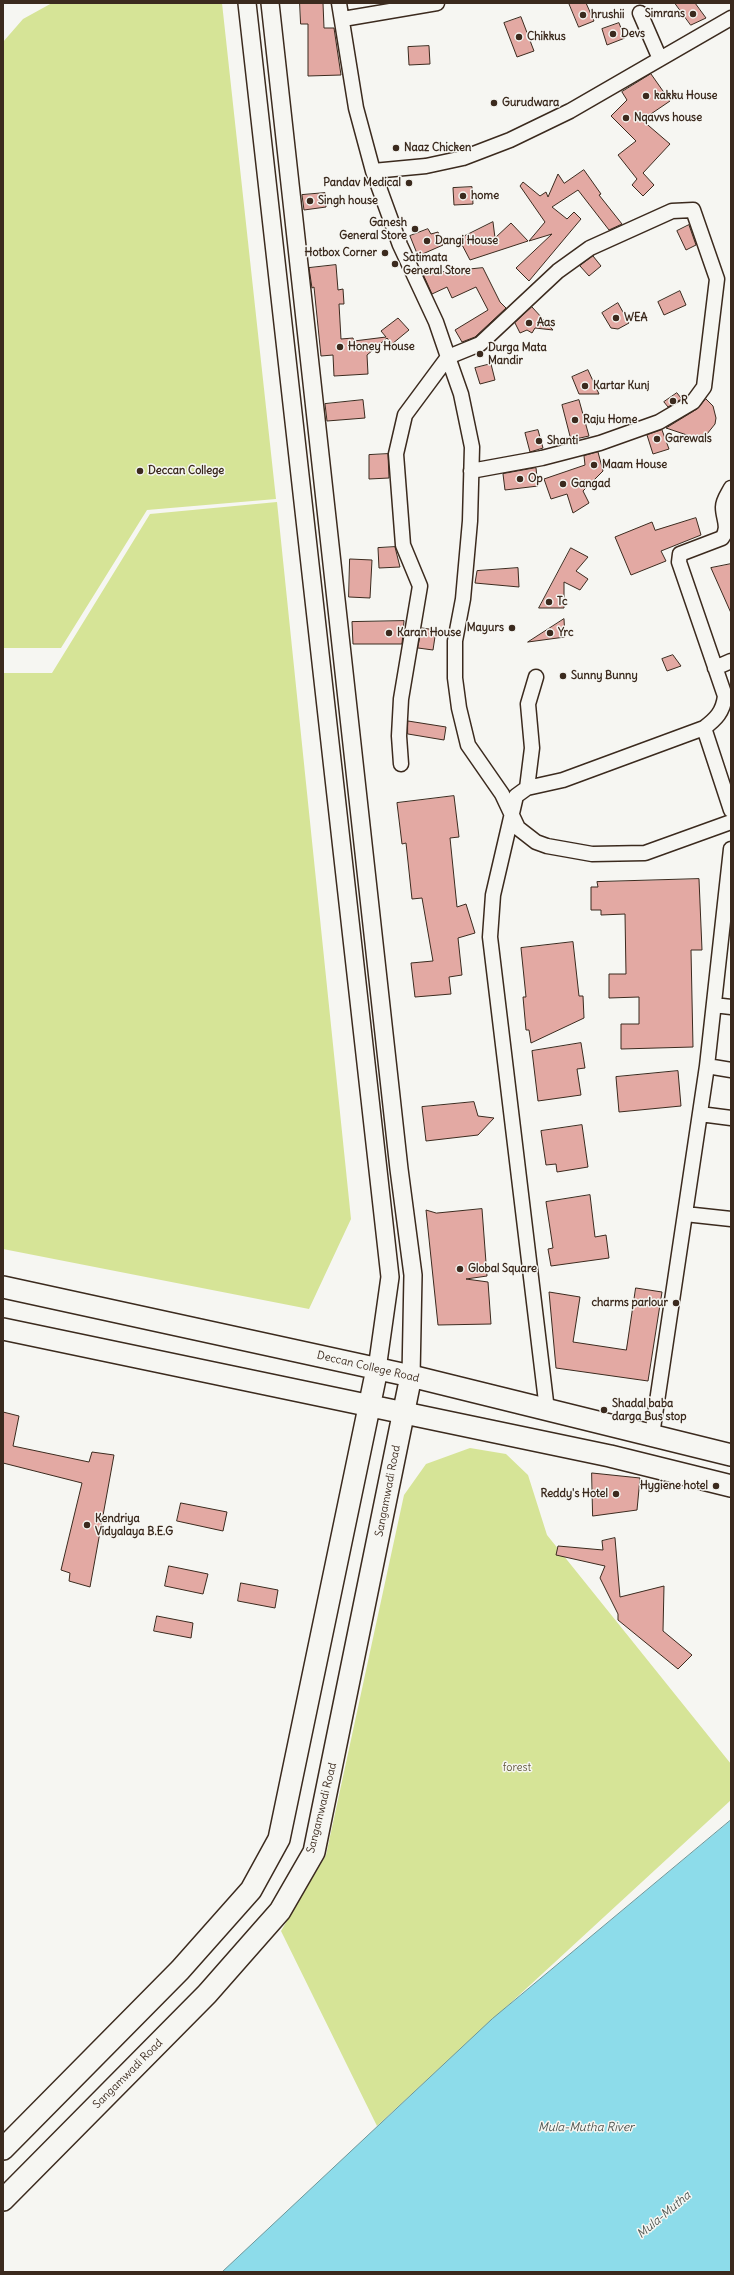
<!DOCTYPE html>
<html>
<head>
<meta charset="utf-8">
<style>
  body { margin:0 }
  #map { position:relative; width:734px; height:2275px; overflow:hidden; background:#f6f6f2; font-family:Delius,sans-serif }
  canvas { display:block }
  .frame { position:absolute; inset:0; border:4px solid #3b2a1e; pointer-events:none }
</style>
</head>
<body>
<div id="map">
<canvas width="734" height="2275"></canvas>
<div class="frame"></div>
</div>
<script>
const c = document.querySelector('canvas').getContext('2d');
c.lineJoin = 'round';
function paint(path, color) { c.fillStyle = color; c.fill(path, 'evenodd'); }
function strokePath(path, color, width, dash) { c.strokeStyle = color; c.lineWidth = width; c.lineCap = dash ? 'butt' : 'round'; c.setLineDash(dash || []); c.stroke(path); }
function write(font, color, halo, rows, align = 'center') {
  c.font = font + ' Delius,sans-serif'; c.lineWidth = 3; c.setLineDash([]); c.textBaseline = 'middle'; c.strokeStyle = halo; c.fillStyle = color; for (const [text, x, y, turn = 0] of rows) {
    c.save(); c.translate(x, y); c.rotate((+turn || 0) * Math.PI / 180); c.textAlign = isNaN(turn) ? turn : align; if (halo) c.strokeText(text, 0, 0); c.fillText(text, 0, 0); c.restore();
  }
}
const green = new Path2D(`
  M52,3H222L276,499L147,510L61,648H3V42L23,19Z
  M277,502L351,1219L309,1309L3,1249V673H52L150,514Z
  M470,1448L506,1454L528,1475L547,1535L731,1764V1800L377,2126L281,1931L326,1855L404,1495L426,1464Z`);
const water = new Path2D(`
  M731,1820V2272H222L492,2019Z`);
const building = new Path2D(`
  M300,3H323L324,28H334L341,75L308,76V24H301Z
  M569,3H586L594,21L579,27Z
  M675,3H695L706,18L691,25Z
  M521,17L534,51L517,57L504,23Z
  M619,23L625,38L607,45L602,29Z
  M429,46L430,64L409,65L408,47Z
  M651,74L670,101L642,120L670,144L643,173L654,185L643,196L632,185L637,179L618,155L636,141L611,116L627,100L622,92Z
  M584,170L601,194L599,195L622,224L609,230L578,190L552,207L567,219L574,212L581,219L529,281L516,268L552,234L529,241L545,222L520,186L523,182L540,196L546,192L548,197L558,174L564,183Z
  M472,187L473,204L454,205L453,188Z
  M325,193L326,207L304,210L302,195Z
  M493,222L495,238L511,223L528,241L470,260L459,239Z
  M689,225L696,245L686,250L677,231Z
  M428,229L431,234L438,232L443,245L418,256L410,236Z
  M593,256L601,266L589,276L580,266Z
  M336,265L338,290L343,289L344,304H339L341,339L353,338L354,341L386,337L381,331L398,318L409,330L392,344L387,338L367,355L368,374L334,376L333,355L321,356L314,287L312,288L309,268Z
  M483,268L500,302L506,308L475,337L462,342L455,330L488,310L476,287L452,298L447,287L432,294L423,274Z
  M680,291L686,305L664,315L658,302Z
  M618,303L629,323L618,329L611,328L602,313Z
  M532,307L553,330L535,328L532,333L527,330L520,333L515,323Z
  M491,364L495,380L480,384L475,368Z
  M588,370L599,394H579L572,377Z
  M677,393L681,398H683L668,407L664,402Z
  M706,399L713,406L716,418L715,424L707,434L693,437L666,428L697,409Z
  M363,400L365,418L327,421L325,404Z
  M579,400L589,436L571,440L562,405Z
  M538,430L543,448L530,452L525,433Z
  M662,430L669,449L653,454L647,435Z
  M598,452L603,471L583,491L589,503L573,513L567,494L551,499L544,479L585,465L584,456Z
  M388,454L389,478L369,479V455Z
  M536,468L538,486L505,490L503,474Z
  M696,518L701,535L661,551L666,561L631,575L615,537L652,522L655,530Z
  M395,547L400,567L379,568L378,548Z
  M571,548L588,557L576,571L588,579L580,590L564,582V608H539Z
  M350,559L372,560L370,598L349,597Z
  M731,564V613L711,568Z
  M518,568L519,587L475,583L477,571Z
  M564,619L565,637L528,642Z
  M404,621L402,644H353L352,622Z
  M422,628L436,630L433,650L418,648Z
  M673,655L681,666L667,671L662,659Z
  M408,721L446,727L444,740L408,734Z
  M454,796L459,837L450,838L457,907L466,904L475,933L458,938L462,975L449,977L451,994L415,997L411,963L433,961L422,898L412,899L406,843L402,844L397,803Z
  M699,879L702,950H691L693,1047L621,1049V1024H639V997L609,998V974H626L625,914L601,915V910H591V887H598L597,882Z
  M573,942L579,996H583L584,1018L531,1043L529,1030H526L523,997H526L521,948Z
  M581,1043L585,1068L577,1069L581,1095L538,1101L532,1051Z
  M678,1071L681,1106L619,1112L616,1077Z
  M474,1102L478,1116L494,1118L478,1135L426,1141L422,1107Z
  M582,1125L588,1167L557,1172L556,1164L546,1165L541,1131Z
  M590,1195L595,1237L606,1235L609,1258L551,1266L548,1249L553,1248L546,1202Z
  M482,1209L487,1276L466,1279L488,1282L491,1324L438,1325L426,1210L436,1213Z
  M636,1288L662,1292L648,1381L556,1368L549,1292L580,1297L573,1342L626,1350Z
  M3,1412L19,1416L13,1446L89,1462L92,1452L114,1455L90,1587L69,1581L70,1573L61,1570L82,1483L3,1463Z
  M592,1473L640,1478L637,1510L593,1516Z
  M181,1503L227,1512L223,1531L177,1521Z
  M615,1538L620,1597L664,1586L663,1631L692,1655L678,1669L618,1620V1614L600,1578L605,1566L556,1555L558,1546L603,1550L602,1541Z
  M169,1566L208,1574L203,1594L165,1586Z
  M241,1583L278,1590L275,1608L238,1601Z
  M157,1616L193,1623L191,1638L154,1631Z`);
const minor = new Path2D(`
  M339,3L356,108L373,171L400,245L436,322L448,357L461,394L472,447L470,521L463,599L455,641V678L459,708L468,745L502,794L518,828L536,842L547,846L592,854L645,853L731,822
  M640,13L660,59
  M343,19L437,3
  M373,171L426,166L463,158L510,140L570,111L731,18
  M715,668L731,661
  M704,728L731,810
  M401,764L399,736L401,699L420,586L403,545L396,454L405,415L448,357L480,344L558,271L590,248L672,211L693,210L717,279L704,387L693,402L659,422L600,443L542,458L471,471
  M527,788L532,748L528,704L536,677
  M714,1005L731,1007
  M707,1066L731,1070
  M700,1114L731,1118
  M685,1214L731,1219
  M547,1410L490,937L493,895L516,796L527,788L563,780L704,728C716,719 723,712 725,696L679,562L680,554L722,538C730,527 723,519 723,507C723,500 728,494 731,488
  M652,1435L707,1066L731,849`);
const tertiary = new Path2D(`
  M247,3L390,1277L377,1369
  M270,3L399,1169L413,1275L411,1376`);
const primary = new Path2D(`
  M3,1287L411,1376L731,1455
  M3,1329L610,1456L731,1486
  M3,2149L180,1970L251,1890L279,1839L377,1369
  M3,2200L207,1994L280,1911L314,1852L411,1376`);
const markers = [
  [693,14,4,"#3b2a1e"],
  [583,15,4,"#3b2a1e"],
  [613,34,4,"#3b2a1e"],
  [519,37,4,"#3b2a1e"],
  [646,96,4,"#3b2a1e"],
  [494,103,4,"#3b2a1e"],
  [626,118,4,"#3b2a1e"],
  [396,148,4,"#3b2a1e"],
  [409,183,4,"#3b2a1e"],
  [463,196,4,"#3b2a1e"],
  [310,201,4,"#3b2a1e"],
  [415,229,4,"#3b2a1e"],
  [427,241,4,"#3b2a1e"],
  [385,253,4,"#3b2a1e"],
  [395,264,4,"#3b2a1e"],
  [616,318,4,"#3b2a1e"],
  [529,323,4,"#3b2a1e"],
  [340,347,4,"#3b2a1e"],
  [480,354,4,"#3b2a1e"],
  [585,386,4,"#3b2a1e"],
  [673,401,4,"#3b2a1e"],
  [575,420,4,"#3b2a1e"],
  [657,439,4,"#3b2a1e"],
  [539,441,4,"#3b2a1e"],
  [594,465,4,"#3b2a1e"],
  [140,471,4,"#3b2a1e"],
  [520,479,4,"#3b2a1e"],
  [563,484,4,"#3b2a1e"],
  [549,602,4,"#3b2a1e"],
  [512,628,4,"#3b2a1e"],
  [389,633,4,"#3b2a1e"],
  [550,633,4,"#3b2a1e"],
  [563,676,4,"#3b2a1e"],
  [460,1269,4,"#3b2a1e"],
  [676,1303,4,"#3b2a1e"],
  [604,1410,4,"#3b2a1e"],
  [716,1486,4,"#3b2a1e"],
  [616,1494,4,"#3b2a1e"],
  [87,1525,4,"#3b2a1e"]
];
const poiNames = [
  ["Simrans",685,14,"right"],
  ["hrushii",591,15],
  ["Devs",621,34],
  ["Chikkus",527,37],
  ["kakku House",654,96],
  ["Gurudwara",502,103],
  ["Nqavvs house",634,118],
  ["Naaz Chicken",404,148],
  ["Pandav Medical",401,183,"right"],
  ["home",471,196],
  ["Singh house",318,201],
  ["Ganesh",407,223,"right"],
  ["General Store",407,236,"right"],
  ["Dangi House",435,241],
  ["Hotbox Corner",377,253,"right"],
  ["Satimata",403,258],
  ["General Store",403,271],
  ["WEA",624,318],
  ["Aas",537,323],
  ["Honey House",348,347],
  ["Durga Mata",488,348],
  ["Mandir",488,361],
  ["Kartar Kunj",593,386],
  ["R",681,401],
  ["Raju Home",583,420],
  ["Garewals",665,439],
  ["Shanti",547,441],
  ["Maam House",602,465],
  ["Deccan College",148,471],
  ["Op",528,479],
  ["Gangad",571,484],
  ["Tc",557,602],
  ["Mayurs",504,628,"right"],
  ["Karan House",397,633],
  ["Yrc",558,633],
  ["Sunny Bunny",571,676],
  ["Global Square",468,1269],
  ["charms parlour",668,1303,"right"],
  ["Shadal baba",612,1404],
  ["darga Bus stop",612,1417],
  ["Hygiene hotel",708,1486,"right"],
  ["Reddy's Hotel",608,1494,"right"],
  ["Kendriya",95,1519],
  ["Vidyalaya B.E.G",95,1532]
];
const streetNames = [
  ["Deccan College Road",368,1367,13],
  ["Sangamwadi Road",388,1491,-79],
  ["Sangamwadi Road",322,1808,-76],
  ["Sangamwadi Road",128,2074,-45]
];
const parkNames = [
  ["forest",517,1768]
];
const waterNames = [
  ["Mula-Mutha River",586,2128],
  ["Mula-Mutha",664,2215,-40]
];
paint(green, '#d6e497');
paint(water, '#8ddcea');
strokePath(water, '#6c9598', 1);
paint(building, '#e3a9a3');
strokePath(building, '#3b2a1e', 1);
strokePath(minor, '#3b2a1e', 17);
strokePath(tertiary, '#3b2a1e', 20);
strokePath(primary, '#3b2a1e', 24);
strokePath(minor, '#f6f6f2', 14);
strokePath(tertiary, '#f6f6f2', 17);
strokePath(primary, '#f6f6f2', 21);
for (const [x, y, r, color] of markers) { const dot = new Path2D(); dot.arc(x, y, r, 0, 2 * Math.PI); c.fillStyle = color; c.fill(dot); strokePath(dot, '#f6f6f2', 1.5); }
write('bold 11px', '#3b2a1e', '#f6f6f2', poiNames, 'left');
write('11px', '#3b2a1e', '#f6f6f2', streetNames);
write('11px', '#62583c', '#f6f6f2', parkNames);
write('italic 12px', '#505651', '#f6f6f2', waterNames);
</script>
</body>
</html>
